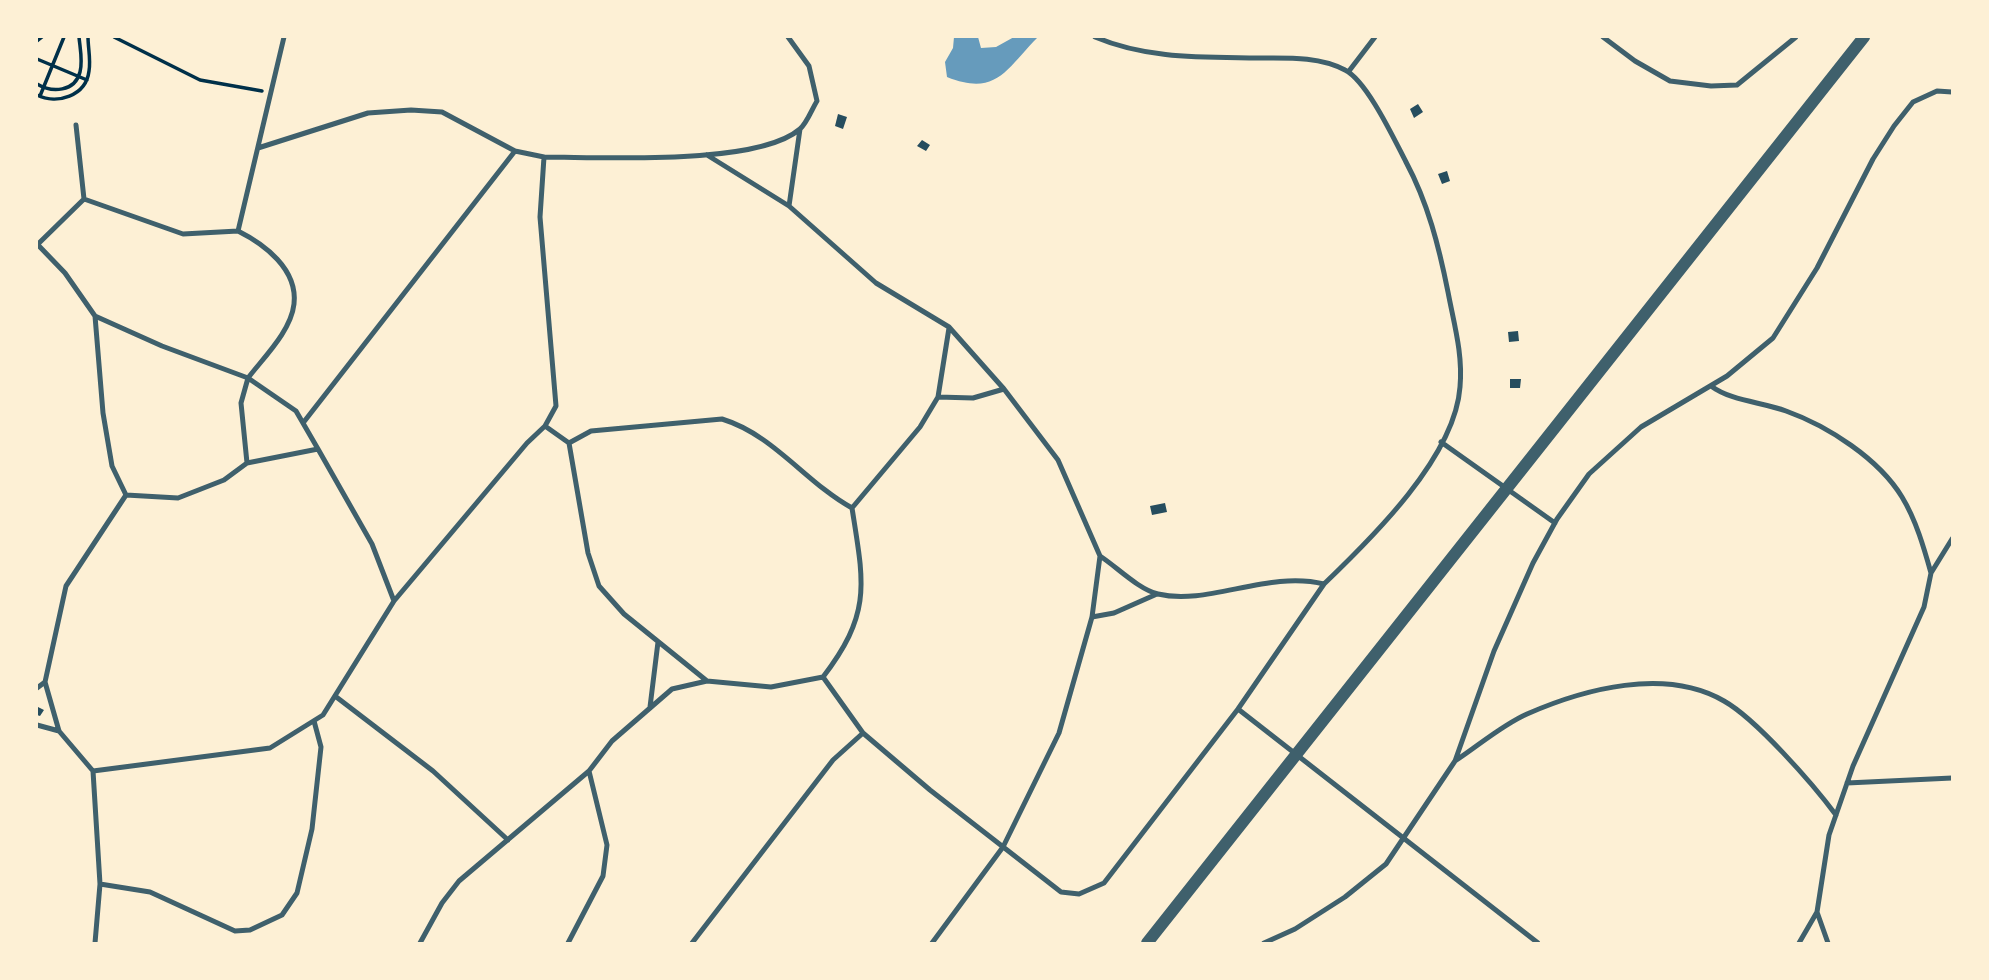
<!DOCTYPE html>
<html>
<head>
<meta charset="utf-8">
<style>
  body { margin:0 }
  #map { position:relative; width:1989px; height:980px; overflow:hidden; background:#fdf0d5; font-family:Raleway,sans-serif }
  canvas { display:block }
  .frame { position:absolute; inset:0; border:38px solid #fdf0d5; pointer-events:none }
</style>
</head>
<body>
<div id="map">
<canvas width="1989" height="980"></canvas>
<div class="frame"></div>
</div>
<script>
const c = document.querySelector('canvas').getContext('2d');
c.lineJoin = 'round';
function paint(path, color) { c.fillStyle = color; c.fill(path, 'evenodd'); }
function strokePath(path, color, width, dash) { c.strokeStyle = color; c.lineWidth = width; c.lineCap = dash ? 'butt' : 'round'; c.setLineDash(dash || []); c.stroke(path); }
const water = new Path2D(`
  M954,37H978L981,48L996,47L1014,37H1038C1006,69 997,97 947,77L945,62L953,48Z`);
const building = new Path2D(`
  M1418,104L1423,112L1414,118L1410,109Z
  M838,114L847,117L843,129L835,126Z
  M922,140L930,145L926,151L917,146Z
  M1447,171L1450,181L1442,184L1438,174Z
  M1518,331L1519,341L1509,342L1508,332Z
  M1510,379H1521L1520,388H1510Z
  M1165,503L1167,512L1152,515L1150,506Z
  M38,707L44,710L40,716L37,715Z`);
const path = new Path2D(`
  M114,37L200,80L262,91
  M37,41L42,37
  M37,59L87,80
  M37,84C52,93 75,92 80,72C83,61 80,48 79,37
  M37,95C57,105 86,96 89,71C91,60 88,48 88,37
  M40,96L64,37`);
const service = new Path2D(`
  M1095,37C1147,59 1201,57 1257,58C1286,58 1319,56 1345,70C1367,81 1394,139 1406,162C1428,203 1439,247 1448,292C1454,324 1463,354 1460,387C1455,457 1372,538 1324,584
  M1603,37L1635,61L1670,81L1711,86L1737,85L1796,37
  M1349,71L1375,37
  M76,125L84,199
  M800,129L789,206L876,283L949,327L1004,389L1058,460L1100,556L1092,617L1059,733L1003,847L932,943
  M258,148L368,113L411,110L442,112L515,151L544,157L540,217L556,406L545,426L527,443L394,601
  M707,155L789,206
  M544,157C603,157 757,166 800,129C807,123 812,109 817,101L809,66L788,37
  M37,245L84,199L183,234L238,231L284,37
  M95,316L162,346L248,378C264,357 291,331 294,304C298,269 264,244 238,231
  M1711,386C1731,401 1762,402 1786,411C1828,426 1879,459 1902,497C1916,520 1924,548 1931,573
  M1004,389L973,398L938,397L920,427L852,508C864,584 872,613 823,677L863,733L930,790L1061,892L1079,894L1104,883L1238,709L1324,584C1268,570 1208,606 1158,594C1138,589 1117,567 1100,556
  M938,397L949,328
  M303,423L515,151
  M545,426L569,443L591,431L722,419C774,435 805,482 852,508
  M1441,442L1555,523
  M569,443L588,553L599,586L624,614L707,681L771,687L823,677
  M126,495L178,498L224,480L247,463L241,403L248,378L296,411L318,449
  M1092,617L1114,613L1157,594
  M45,682L59,731L93,771L270,748L323,715L394,601L372,544L318,449L247,463
  M37,688L45,682L66,586L126,495L112,466L103,413L95,316L65,273L39,246
  M335,696L433,771L508,840
  M650,707L658,642
  M1238,709L1538,943
  M37,725L59,731
  M1455,761C1478,746 1502,725 1527,714C1584,689 1665,667 1724,701C1756,719 1813,784 1836,815
  M93,771L100,884L150,892L235,931L250,930L282,915L297,893L312,829L321,747L314,721
  M1847,783L1952,778
  M1817,912L1828,943
  M95,943L100,884
  M420,943L442,903L459,881L589,771
  M568,943L603,876L607,845L589,771L612,741L672,689L707,681
  M692,943L833,760L863,733
  M1264,943L1295,929L1345,897L1386,864L1455,761L1494,651L1533,563L1557,519L1589,474L1641,427L1727,376L1773,338L1817,268L1873,159L1894,126L1913,102L1937,91L1952,92
  M1799,943L1817,912L1829,835L1853,766L1924,607L1931,573L1952,539`);
const tertiary = new Path2D(`
  M1147,943L1864,37`);
paint(water, '#669bbc');
paint(building, '#264d5e');
strokePath(path, '#003049', 3.5);
strokePath(service, '#3f606c', 5);
strokePath(tertiary, '#3f606c', 12);
</script>
</body>
</html>
